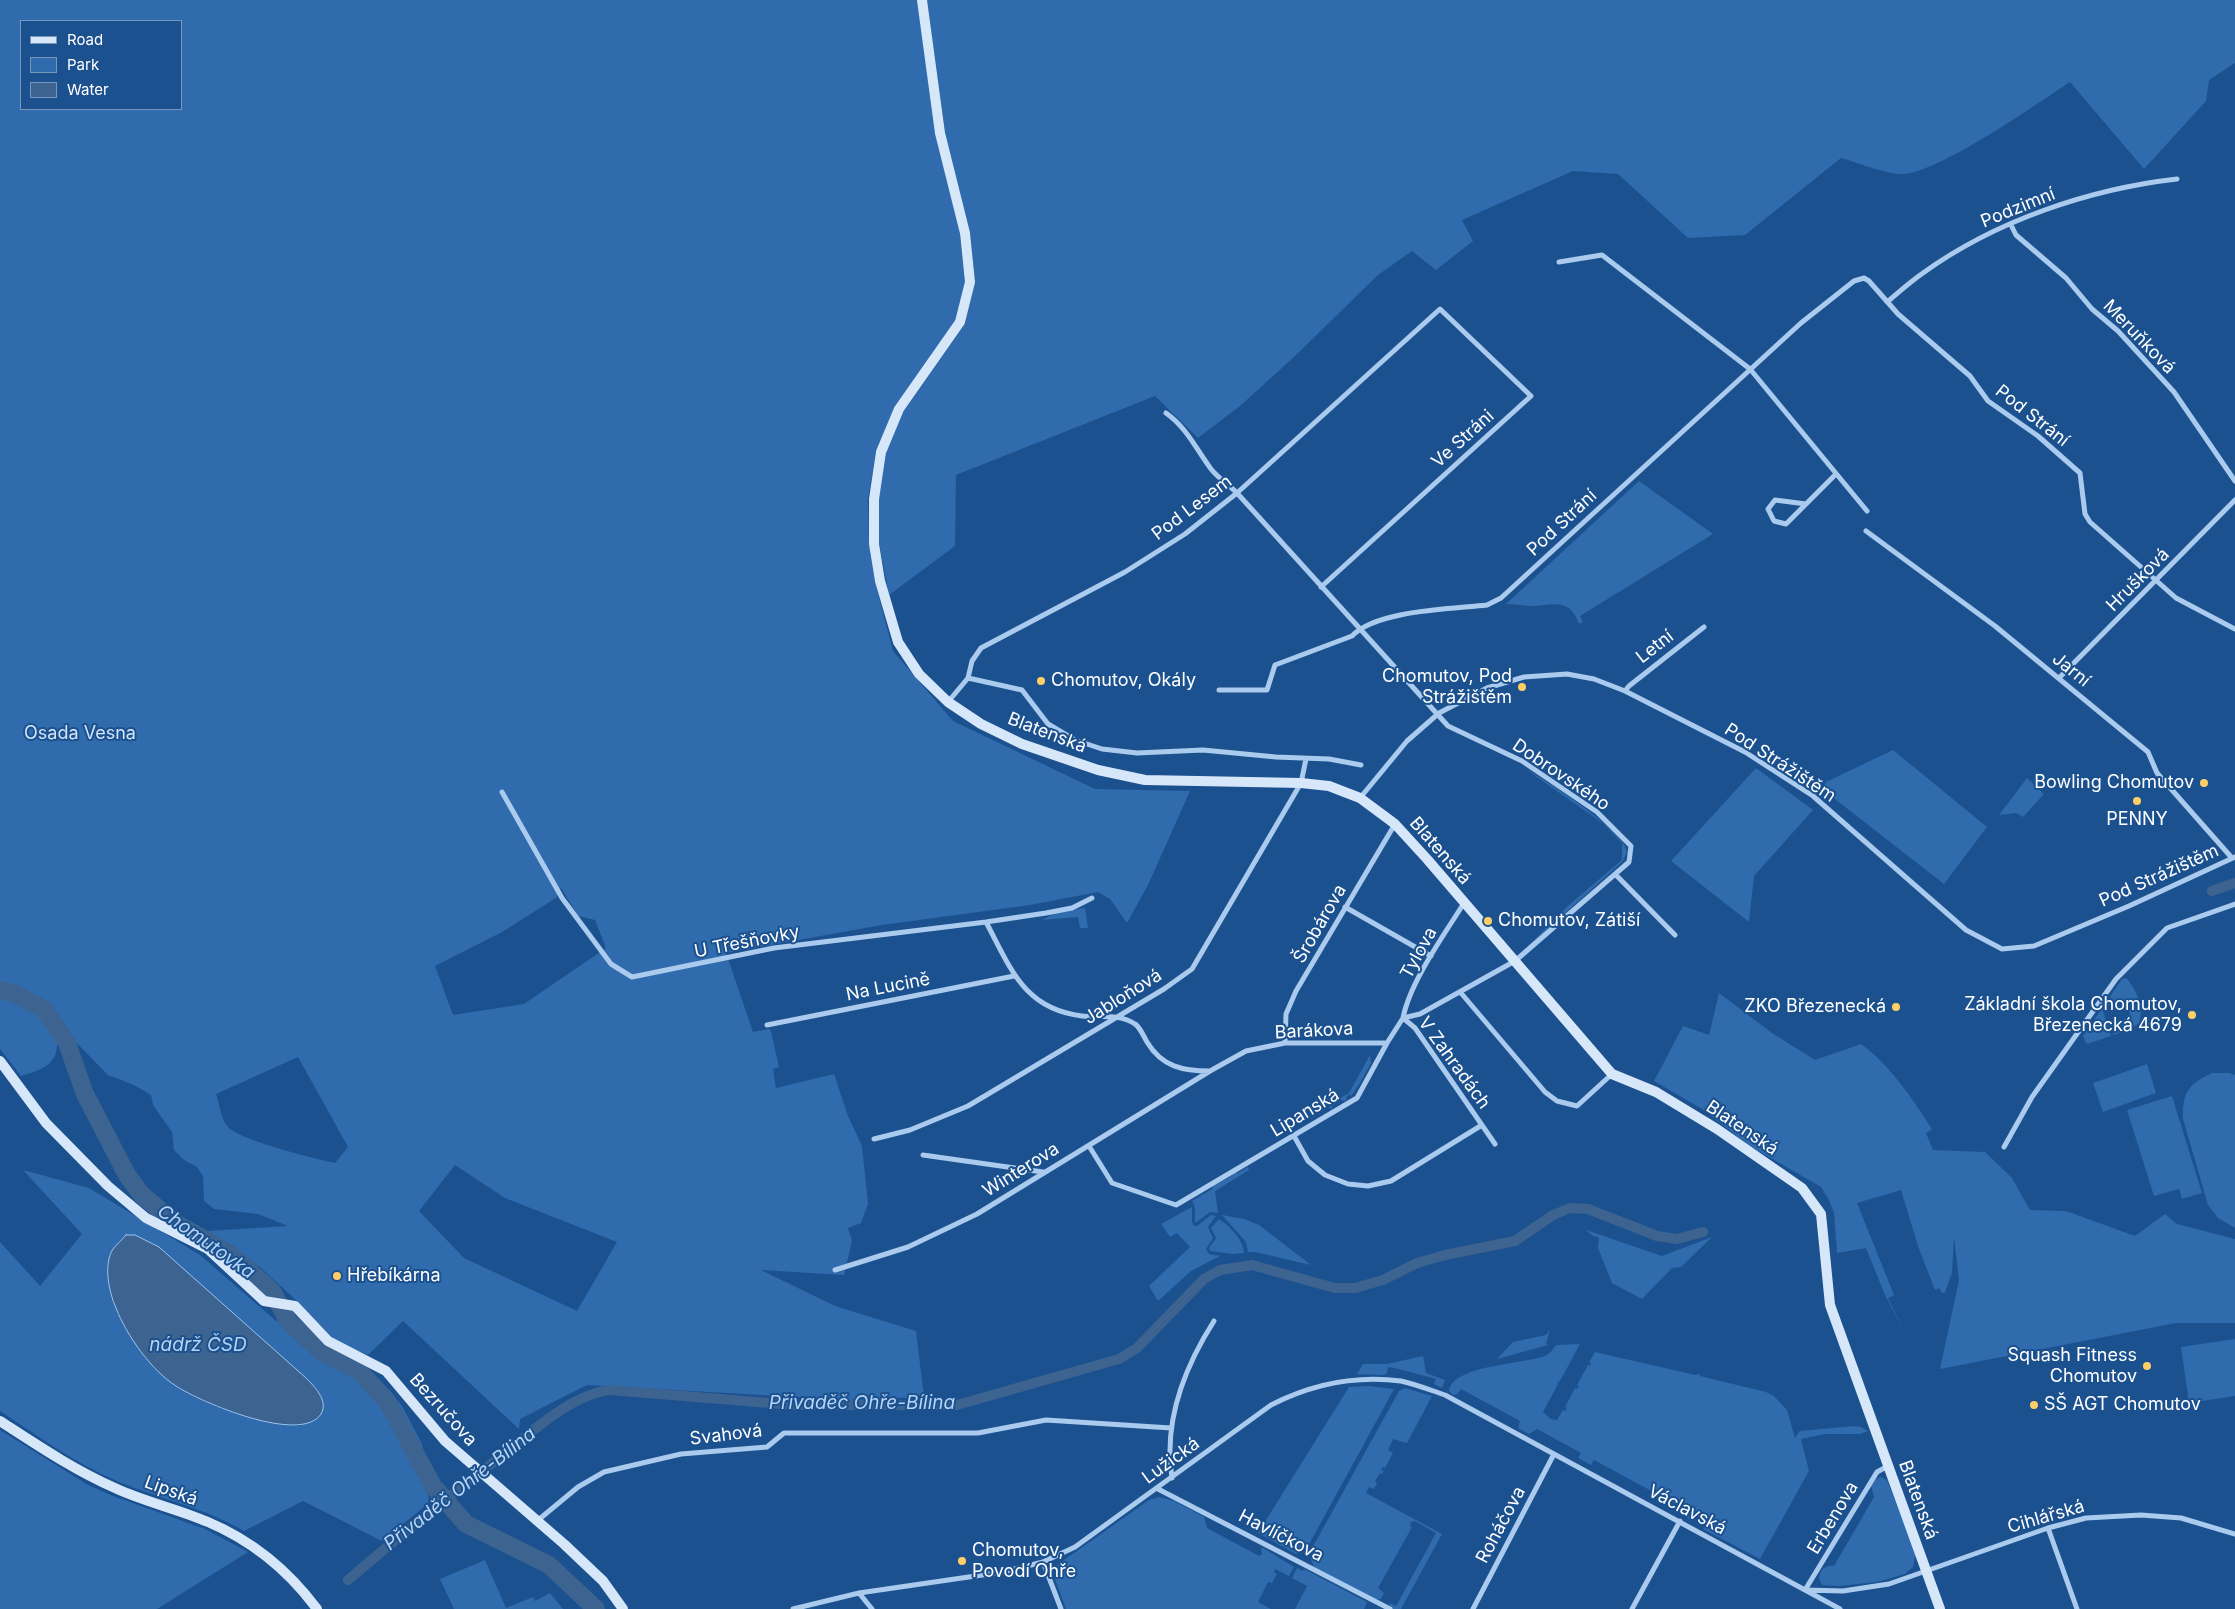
<!DOCTYPE html>
<html>
<head>
<meta charset="utf-8">
<style>
  body { margin:0 }
  #map { position:relative; width:2235px; height:1609px; overflow:hidden; background:#1c518f; font-family:Inter,sans-serif }
  canvas { display:block }
  .legend { position:absolute; left:20px; top:20px; width:162px; height:90px; box-sizing:border-box; background:#1c518f; border:1px solid #7797bc; margin:0; padding:6px 9px; list-style:none; font-size:15px; color:#fff }
  .legend li { display:flex; align-items:center; gap:10px; height:25px }
  .legend b { width:25px; border:1px solid #7797bc }
</style>
</head>
<body>
<div id="map">
<canvas width="2235" height="1609"></canvas>
<ul class="legend">
<li><b style="height:6px;background:#d7e7fa"></b>Road</li>
<li><b style="height:14px;background:#2f6bad"></b>Park</li>
<li><b style="height:14px;background:#3d6490"></b>Water</li>
</ul>
</div>
<script>
const c = document.querySelector('canvas').getContext('2d');
c.lineJoin = 'round';
function paint(path, color) { c.fillStyle = color; c.fill(path, 'evenodd'); }
function strokePath(path, color, width, dash) { c.strokeStyle = color; c.lineWidth = width; c.lineCap = dash ? 'butt' : 'round'; c.setLineDash(dash || []); c.stroke(path); }
function write(font, color, halo, rows, align = 'center') {
  c.font = font + ' Inter,sans-serif'; c.lineWidth = 4; c.setLineDash([]); c.textBaseline = 'middle'; c.strokeStyle = halo; c.fillStyle = color; for (const [text, x, y, turn = 0] of rows) {
    c.save(); c.translate(x, y); c.rotate((+turn || 0) * Math.PI / 180); c.textAlign = isNaN(turn) ? turn : align; if (halo) c.strokeText(text, 0, 0); c.fillText(text, 0, 0); c.restore();
  }
}
const green = new Path2D(`
  M0,0H917L960,234L965,281L956,320L895,406L876,451L868,499L869,544L875,582L893,651L953,721L1095,789L1190,791L1148,885L1127,923L1110,899L1098,892L1030,905L882,925L726,953L753,1032L769,1029L771,1031L779,1067L773,1069L776,1088L834,1074L848,1116L862,1146L868,1204L861,1223L848,1228L852,1241L844,1275L761,1270L835,1306L916,1331L924,1397L848,1400L587,1385L520,1419L519,1429L403,1321L368,1355L331,1339L297,1301L261,1268L207,1231L288,1226L258,1214L214,1209L204,1201L203,1176L197,1167L184,1160L174,1150L172,1132L153,1105L151,1095L134,1085L108,1075L62,1028C57,1036 57,1039 57,1047C55,1067 37,1071 21,1076L0,1049ZM21,21H181V109H21ZM561,888L578,916L595,920L606,948L524,1004L453,1015L435,966L502,932L556,898ZM298,1057L348,1147L335,1163C316,1159 239,1140 228,1127C220,1117 220,1105 216,1094ZM455,1165L505,1198L617,1242L577,1311L464,1258L419,1211Z
  M927,0H2235V63L2209,80L2206,101L2144,169L2070,82C2038,103 1933,177 1900,174C1882,173 1859,163 1841,158L1745,235L1688,238L1618,174L1573,171L1462,220L1473,241L1436,270L1412,251L1378,275L1294,357L1240,406L1198,438L1155,396L956,475L955,546L889,595L879,543L878,500L885,454L904,411L965,324L975,282L970,232L945,132Z
  M1639,481L1713,534L1580,616L1583,622L1579,624C1570,599 1556,604 1534,606C1525,606 1515,604 1506,604Z
  M1893,750L1987,827L1944,884L1822,789L1826,782Z
  M1524,768C1544,779 1626,832 1627,852L1623,861L1521,953L1569,905L1622,860V843L1604,824Z
  M1756,768L1813,810L1754,876L1749,922L1671,861Z
  M2027,778L2044,794L2023,817L2016,813L1999,815Z
  M1085,908L1088,928H1080L1078,917L1042,920L1057,912Z
  M2126,978C2136,988 2145,1009 2139,1023L2132,1028L2114,1035L2110,1024L2131,1017L2125,1000L2105,1007L2103,1011L2111,1036L2087,1044L2086,1043L2083,1036L2122,979Z
  M1719,993L1772,1033L1815,1060L1861,1044C1891,1066 1912,1098 1932,1129L1926,1133L1933,1150L1985,1152L2012,1178L2030,1210L2066,1211L2135,1236L2165,1214L2177,1224L2235,1239V1323H2176L1940,1369L1959,1280L1954,1237L1952,1273L1945,1292L1942,1293L1939,1288L1935,1290L1918,1246L1901,1190L1857,1203L1894,1295L1888,1298L1904,1331L1885,1295L1866,1248L1837,1253L1834,1213L1829,1200L1821,1187L1750,1146L1702,1109L1654,1081L1683,1026L1709,1035Z
  M1370,1055L1371,1063L1360,1083L1351,1096L1349,1094L1346,1098L1347,1100L1345,1101L1341,1100L1333,1105L1331,1110L1328,1105L1349,1093Z
  M2147,1064L2156,1093L2103,1112L2093,1083Z
  M2212,1073H2229L2235,1075V1228L2218,1218L2208,1205L2183,1119C2182,1093 2188,1084 2212,1073Z
  M2172,1096L2202,1193L2182,1199L2179,1189L2154,1196L2127,1110Z
  M1248,1167L1249,1170L1215,1191L1218,1213L1210,1212L1195,1223V1208L1192,1201L1212,1189L1213,1183L1217,1184L1233,1175V1171L1238,1173Z
  M23,1170L89,1188L200,1255L275,1320L377,1377L402,1406L422,1444L429,1503L382,1541L303,1501L244,1531C205,1508 160,1499 119,1482C76,1464 38,1436 0,1411V1242L40,1286L82,1234ZM240,1320L306,1378L301,1426C258,1422 212,1410 176,1386C164,1378 155,1367 146,1356Z
  M1192,1207V1222L1194,1226H1197L1211,1215L1216,1216L1208,1227L1213,1238L1206,1249L1209,1254L1220,1256L1191,1271L1158,1301L1149,1286L1190,1247L1177,1233L1170,1237L1161,1224Z
  M1222,1215L1244,1219L1259,1225L1311,1265L1255,1252H1248L1246,1242Z
  M1219,1219C1230,1226 1243,1239 1244,1253L1233,1254L1210,1251L1209,1248L1216,1238L1211,1228Z
  M1586,1230L1662,1256L1712,1237L1681,1267L1672,1268L1642,1299L1612,1283L1598,1248L1599,1237L1593,1236Z
  M1550,1329L1546,1344L1548,1345L1497,1359L1513,1342L1546,1335Z
  M2235,1339V1396L2189,1403L2181,1347Z
  M1580,1344L1560,1381L1557,1383L1558,1384L1543,1412L1551,1419L1557,1420L1563,1410L1565,1411L1567,1408L1565,1407L1575,1388L1577,1389L1579,1386L1577,1385L1588,1365L1590,1366L1591,1363L1589,1362L1595,1352L1695,1375L1700,1374V1376L1766,1392L1774,1396L1787,1410L1795,1438L1800,1431L1854,1426L1861,1427L1868,1431L1860,1434H1825L1801,1439L1809,1471L1760,1559L1703,1529L1706,1521L1696,1515L1692,1521L1680,1514L1683,1508L1594,1460L1591,1465L1578,1458L1581,1453L1537,1429L1529,1434L1518,1428L1520,1421L1461,1389L1457,1394L1453,1395L1449,1391C1452,1365 1525,1364 1545,1356C1550,1354 1553,1349 1556,1345Z
  M1423,1356L1426,1373L1445,1380L1442,1388L1434,1384L1436,1379L1395,1368L1388,1367L1387,1373L1384,1375L1357,1374L1363,1364H1387Z
  M1369,1386L1394,1389L1307,1548L1296,1554L1258,1533L1349,1387Z
  M1405,1388L1432,1396L1407,1443L1393,1439L1388,1450L1393,1453L1385,1468L1383,1467L1381,1470L1384,1471L1382,1474L1380,1473L1375,1481L1377,1483L1374,1489L1369,1487L1366,1493L1442,1534L1401,1609H1391L1389,1603L1396,1606L1436,1533L1415,1521L1411,1522L1410,1526L1412,1527L1378,1588L1384,1593L1381,1599L1375,1600L1316,1570L1311,1560V1550L1399,1391Z
  M0,1430L88,1485L113,1496L205,1529L248,1552L157,1609H0Z
  M1881,1477L1887,1480L1916,1553L1913,1567L1905,1574L1877,1582L1838,1586L1822,1585L1819,1579C1820,1570 1824,1565 1834,1566L1874,1497L1871,1485L1874,1480Z
  M1159,1497L1174,1501L1204,1517L1207,1528L1259,1556L1262,1554L1261,1549L1263,1548L1294,1567L1289,1576L1275,1569L1274,1572L1277,1574L1272,1583L1268,1582L1258,1602L1271,1609H1066L1055,1579L1057,1565L1149,1500Z
  M485,1560L506,1608L533,1597L535,1601L550,1593L563,1609H454L440,1579Z
  M1297,1568L1303,1571L1304,1569L1367,1602L1364,1609H1295L1307,1586L1292,1578Z`);
const water = new Path2D(`
  M126,1235H135L159,1247L306,1378C314,1386 329,1401 321,1414C301,1445 200,1402 176,1386C151,1370 127,1336 116,1308C109,1292 103,1265 113,1249C117,1244 122,1240 126,1235Z`);
const canal = new Path2D(`
  M2212,891L2235,883
  M348,1580C398,1537 448,1497 500,1457C532,1432 570,1395 610,1390L794,1405H957L1119,1359L1137,1348L1204,1279L1220,1270L1252,1265L1335,1288H1355L1383,1280L1417,1263L1445,1255L1515,1241L1553,1215L1570,1208L1588,1209L1657,1236L1677,1239L1703,1232`);
const river = new Path2D(`
  M0,990L13,993L44,1009L67,1043L85,1094L127,1175L142,1195L174,1222L230,1254L272,1291L288,1321L323,1353L359,1371L387,1401L433,1486L466,1524L549,1565L596,1609`);
const street = new Path2D(`
  M2011,225L2016,235L2066,278L2092,309L2118,331L2174,392L2235,481
  M1559,262L1602,255L1750,369L1867,511
  M1887,302C1899,292 1910,282 1923,273C1995,221 2089,189 2177,179
  M1806,504L1775,500L1768,509L1774,521L1786,524L1836,474
  M1866,531L1995,626L2148,752L2157,773L2232,858
  M968,678L1022,690L1048,724L1075,740L1102,749L1137,753L1203,750L1276,757L1329,759L1361,765
  M2059,678L2235,500
  M1219,690H1267L1275,665L1352,636C1376,610 1452,609 1487,605L1501,598L1801,323L1854,281L1864,278L1869,281L1898,314L1970,376L1988,401L2038,436L2080,473L2085,514L2090,522L2176,598L2235,629
  M1625,691L1629,686L1704,627
  M948,702L968,678L972,661L981,648L1125,572L1185,534L1237,493L1440,309L1531,396L1321,587
  M502,792L562,898L611,964L632,977L774,948L986,922L1046,913L1072,908L1092,898
  M1360,798L1407,741L1439,713L1487,688L1524,677L1567,674L1594,679L1625,691L1745,752L1813,796L1966,930L2002,949L2034,946L2129,906L2235,857
  M1615,874L1675,935
  M1345,907L1431,956
  M986,922C1011,969 1024,1009 1082,1016C1101,1018 1118,1013 1135,1024C1140,1027 1144,1037 1147,1042C1162,1067 1183,1071 1210,1071
  M1461,993L1545,1092L1557,1101L1577,1106L1612,1074
  M1403,1018L1415,1028L1495,1144
  M1403,1018C1410,982 1444,935 1464,903
  M767,1025L1014,976
  M1285,1043L1286,1014L1296,991L1395,824
  M1294,1136L1308,1161L1325,1175L1348,1184L1368,1186L1391,1181L1482,1125
  M874,1139L910,1130L968,1106L1164,989L1192,969L1301,783L1306,759
  M1089,1146L1112,1183L1176,1205L1357,1098L1387,1043L1403,1018L1420,1014L1515,961L1629,862L1631,846L1597,812L1522,761L1448,726L1237,493C1229,485 1218,478 1211,469C1196,449 1187,428 1166,413
  M2004,1147L2032,1097L2116,979L2167,928L2235,904
  M923,1155L1043,1172
  M835,1270L908,1247L977,1214L1210,1071L1246,1051L1285,1043H1387
  M1172,1478C1163,1421 1184,1368 1214,1321
  M1158,1489L1390,1609
  M537,1521L578,1487L604,1472L681,1454L767,1447L784,1433H978L1046,1420L1171,1428
  M2048,1528L2077,1609
  M1043,1562L1061,1609
  M859,1593L872,1609
  M793,1609L859,1593L1003,1572L1043,1562L1075,1547L1271,1405C1312,1384 1354,1375 1401,1381C1415,1384 1430,1390 1445,1395L1805,1590L1843,1591L1889,1584L2048,1528L2086,1518L2141,1515L2181,1518L2235,1534
  M1473,1609L1554,1454
  M1632,1609L1680,1521
  M1840,1609L1805,1590L1877,1472L1888,1466`);
const secondary = new Path2D(`
  M922,0L940,133L965,233L970,282L960,322L899,409L881,452L874,499V544L880,581L898,642L919,674L948,702L981,724L1022,744L1098,770L1145,780L1301,783L1329,786L1360,798L1395,824L1427,859L1612,1074L1656,1092L1717,1129L1802,1188L1821,1214L1830,1305L1940,1609
  M0,1061L46,1123L108,1186L146,1218L208,1249L264,1301L295,1306L328,1341L386,1371L445,1441L564,1544L603,1581L623,1609
  M0,1421C37,1445 74,1470 115,1488C145,1502 178,1509 208,1522C253,1541 288,1570 317,1609`);
const markers = [
  [1041,681,5,"#fecf67"],
  [1522,687,5,"#fecf67"],
  [2204,783,5,"#fecf67"],
  [2137,801,5,"#fecf67"],
  [1488,921,5,"#fecf67"],
  [1896,1007,5,"#fecf67"],
  [2192,1015,5,"#fecf67"],
  [337,1276,5,"#fecf67"],
  [2147,1366,5,"#fecf67"],
  [2034,1405,5,"#fecf67"],
  [962,1561,5,"#fecf67"]
];
const streetNames = [
  ["Podzimní",2018,208,-22],
  ["Meruňková",2139,337,46],
  ["Pod Strání",2032,416,38],
  ["Ve Stráni",1463,439,-42],
  ["Pod Lesem",1192,508,-37],
  ["Pod Strání",1562,523,-43],
  ["Hrušková",2138,580,-45],
  ["Letní",1655,647,-38],
  ["Jarní",2071,670,39],
  ["Blatenská",1047,733,21],
  ["Pod Strážištěm",1780,763,33],
  ["Dobrovského",1561,775,34],
  ["Blatenská",1440,851,49],
  ["Pod Strážištěm",2159,876,-24],
  ["Šrobárova",1320,924,-60],
  ["U Třešňovky",747,942,-11],
  ["Tylova",1419,953,-61],
  ["Na Lucině",888,987,-11],
  ["Jabloňová",1123,997,-32],
  ["Barákova",1314,1031,-3],
  ["V Zahradách",1454,1063,54],
  ["Lipanská",1305,1113,-31],
  ["Blatenská",1742,1128,34],
  ["Winterova",1021,1170,-32],
  ["Bezručova",443,1410,48],
  ["Svahová",726,1435,-7],
  ["Lužická",1171,1461,-36],
  ["Lipská",171,1491,20],
  ["Blatenská",1918,1500,70],
  ["Václavská",1687,1510,28],
  ["Cihlářská",2046,1517,-16],
  ["Erbenova",1833,1518,-59],
  ["Roháčova",1501,1525,-62],
  ["Havlíčkova",1281,1536,27]
];
const poiNames = [
  ["Chomutov, Pod",1512,677],
  ["Strážištěm",1512,698],
  ["Chomutov, Okály",1051,681,"left"],
  ["Bowling Chomutov",2194,783],
  ["PENNY",2137,820,"center"],
  ["Chomutov, Zátiší",1498,921,"left"],
  ["Základní škola Chomutov,",2182,1005],
  ["Březenecká 4679",2182,1026],
  ["ZKO Březenecká",1886,1007],
  ["Hřebíkárna",347,1276,"left"],
  ["Squash Fitness",2137,1356],
  ["Chomutov",2137,1377],
  ["SŠ AGT Chomutov",2044,1405,"left"],
  ["Chomutov,",972,1551,"left"],
  ["Povodí Ohře",972,1572,"left"]
];
const parkNames = [
  ["Osada Vesna",80,734]
];
const waterNames = [
  ["Chomutovka",206,1242,35],
  ["nádrž ČSD",198,1345],
  ["Přivaděč Ohře-Bílina",862,1403],
  ["Přivaděč Ohře-Bílina",460,1489,-38]
];
paint(green, '#2f6bad');
paint(water, '#3d6490');
strokePath(water, '#9dc5f0', 1);
strokePath(canal, '#3d6490', 10);
strokePath(river, '#3d6490', 18);
strokePath(street, '#aacaee', 5);
strokePath(secondary, '#d7e7fa', 10);
for (const [x, y, r, color] of markers) { const dot = new Path2D(); dot.arc(x, y, r, 0, 2 * Math.PI); c.fillStyle = color; c.fill(dot); strokePath(dot, '#1c518f', 2); }
write('18px', '#fff', '#1c518f', streetNames);
write('18px', '#fff', '#1c518f', poiNames, 'right');
write('18px', '#d0e4fa', '#1c518f', parkNames);
write('italic 19px', '#b6d4f5', '#1c518f', waterNames);
</script>
</body>
</html>
